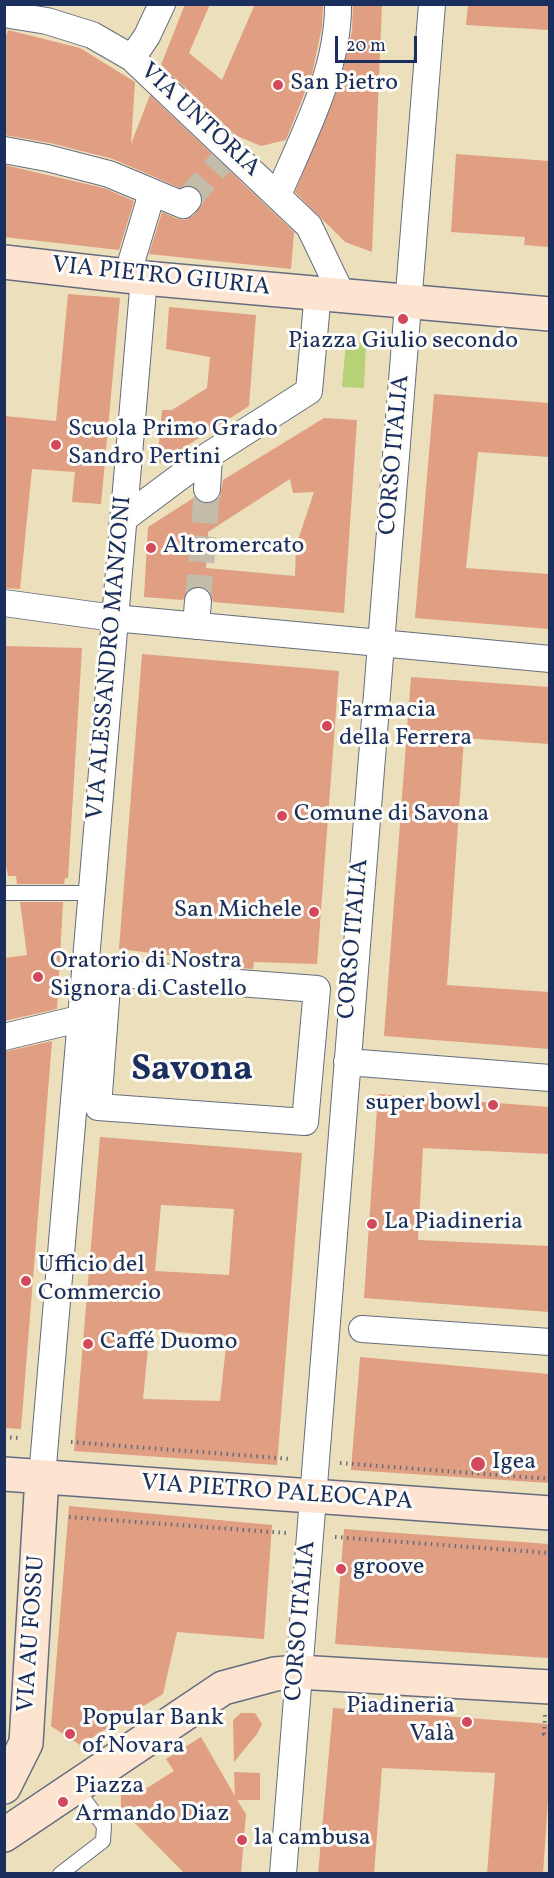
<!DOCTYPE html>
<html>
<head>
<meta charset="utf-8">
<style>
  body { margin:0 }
  #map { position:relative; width:554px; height:1878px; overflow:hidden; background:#ecdfbc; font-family:Vollkorn,serif }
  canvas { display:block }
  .frame { position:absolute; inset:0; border:6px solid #1b2f5e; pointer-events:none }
  .scale { position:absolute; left:335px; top:36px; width:82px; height:27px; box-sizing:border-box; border:3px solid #1b2f5e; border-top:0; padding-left:8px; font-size:18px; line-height:21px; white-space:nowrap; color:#1b2f5e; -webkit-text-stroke:4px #fdfcf7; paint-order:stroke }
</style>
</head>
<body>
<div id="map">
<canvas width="554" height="1878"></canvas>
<div class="frame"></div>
<div class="scale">20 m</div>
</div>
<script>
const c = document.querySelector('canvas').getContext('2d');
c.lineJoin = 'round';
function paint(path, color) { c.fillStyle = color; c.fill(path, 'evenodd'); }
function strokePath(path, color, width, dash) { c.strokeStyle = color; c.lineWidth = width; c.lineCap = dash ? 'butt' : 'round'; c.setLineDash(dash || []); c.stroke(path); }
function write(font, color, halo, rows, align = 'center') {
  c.font = font + ' Vollkorn,serif'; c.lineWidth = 6; c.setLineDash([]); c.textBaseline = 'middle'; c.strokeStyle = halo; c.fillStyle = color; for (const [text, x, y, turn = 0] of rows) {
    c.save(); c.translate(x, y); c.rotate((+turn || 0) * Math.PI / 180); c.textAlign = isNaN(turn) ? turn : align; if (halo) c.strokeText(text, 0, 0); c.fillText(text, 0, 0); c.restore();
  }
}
const green = new Path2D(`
  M346,342L366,343L364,388L342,387Z`);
const building = new Path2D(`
  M185,4H210L189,53L222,80L255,4H323L322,27L312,74L286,140L261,146L235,135L161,65Z
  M353,4H382L372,252L345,242L295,192L340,83L352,31Z
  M468,4H549V30L466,25Z
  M8,30L80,48L135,82L131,144L150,95L294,232L291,269L149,254L162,212L178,219L185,220L193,216L203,203L198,189L191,185L180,188L113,159L50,143L4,135V42Z
  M456,154L549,161V247L524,245L525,237L451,232Z
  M4,165L104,188L134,201L119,250L4,237Z
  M68,294L120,298L101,504L72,502L75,472L32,469L20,589L4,588V416L56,421Z
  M169,307L256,315L249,406L157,465L162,410H172L207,388L210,357L166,349Z
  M434,394L549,403V457L478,452L466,568L549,574V629L415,618Z
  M324,418L357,420L344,613L213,602L211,594L200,586L191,588L183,600L144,597L148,527L195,497L206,504L214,502L220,497L223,480ZM290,479L293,493L314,492L296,546L295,576L206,568L208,532Z
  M4,646L82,648L68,878H65L64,884H17L16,876H8L4,853Z
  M142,654L339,671L317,964L254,962L253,969L176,963V956L119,949Z
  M411,677L549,687V744L464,738L447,985L549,992V1049L384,1036Z
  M20,902H63L57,1009L4,1021V958L27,955Z
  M52,1041L21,1429L4,1428V1052Z
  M378,1094L549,1107V1154L423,1148L418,1240L549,1246V1312L364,1298Z
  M100,1137L302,1153L277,1465L74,1451ZM161,1205L234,1209L229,1275L155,1271ZM150,1329L227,1337L220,1401L143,1399Z
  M360,1357L549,1374V1483L351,1470Z
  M69,1506L272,1525L264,1639L177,1632L163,1694L80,1745L51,1726Z
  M344,1529L549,1544V1658L335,1644Z
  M333,1708L549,1724V1785L543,1874H487L495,1773L382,1768L374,1874H318Z
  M241,1713H255L262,1724L257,1734L234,1762L233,1720Z
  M201,1737L235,1796L234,1772L260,1773V1800H237L246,1814L241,1874H185L121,1809V1795L134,1783L147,1788L174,1771L166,1759Z`);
const streetTunnel = new Path2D(`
  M188,200L221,162
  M198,601L207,489`);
const path = new Path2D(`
  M4,1437L19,1438
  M71,1442L291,1459
  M340,1463L550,1479
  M69,1517L286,1533
  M335,1537L550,1553
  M545,1715L544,1734L550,1735`);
const lane = new Path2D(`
  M4,893H91
  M60,1874L103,1841L104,1826L75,1787`);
const street = new Path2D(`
  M4,14L47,21L92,35L132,58L309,226L342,295
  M132,58L147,36L162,4
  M4,150L47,158L109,174L183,205L188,200
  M278,195C303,136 339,70 338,4
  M127,276L152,193
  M207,489L209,455
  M122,520L209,455L309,391L318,292
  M4,603L114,618L550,659
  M196,626L198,601
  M108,973L317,989L305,1122L98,1107Z
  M4,1037L95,1015
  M347,1062L550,1078
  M362,1329L550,1342
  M42,1477L144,278
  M283,1874L432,4`);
const secondary = new Path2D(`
  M4,262L144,278L550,314
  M4,1474L550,1513
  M4,1787L26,1743L42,1477
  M4,1835L223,1688L275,1674L298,1672L550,1687`);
const markers = [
  [278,85,6,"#d1495b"],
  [403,319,6,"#d1495b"],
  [56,445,6,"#d1495b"],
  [151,548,6,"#d1495b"],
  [327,726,6,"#d1495b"],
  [282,816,6,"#d1495b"],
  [314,912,6,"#d1495b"],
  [38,977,6,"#d1495b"],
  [493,1105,6,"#d1495b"],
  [372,1224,6,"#d1495b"],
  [26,1281,6,"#d1495b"],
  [88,1344,6,"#d1495b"],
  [478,1464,8,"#d1495b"],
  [341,1569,6,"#d1495b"],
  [467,1722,6,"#d1495b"],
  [70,1734,6,"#d1495b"],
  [63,1802,6,"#d1495b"],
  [242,1840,6,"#d1495b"]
];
const poiNames = [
  ["San Pietro",290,85],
  ["Piazza Giulio secondo",403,343,"center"],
  ["Scuola Primo Grado",68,431],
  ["Sandro Pertini",68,459],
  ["Altromercato",163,548],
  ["Farmacia",339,712],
  ["della Ferrera",339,740],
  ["Comune di Savona",294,816],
  ["San Michele",302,912,"right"],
  ["Oratorio di Nostra",50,963],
  ["Signora di Castello",50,991],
  ["super bowl",481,1105,"right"],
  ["La Piadineria",384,1224],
  ["Ufficio del",38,1267],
  ["Commercio",38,1295],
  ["Caffé Duomo",100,1344],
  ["Igea",492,1464],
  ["groove",353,1569],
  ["Piadineria",455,1708,"right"],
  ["Valà",455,1736,"right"],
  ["Popular Bank",82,1720],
  ["of Novara",82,1748],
  ["Piazza",75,1788],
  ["Armando Diaz",75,1816],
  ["la cambusa",254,1840]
];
const streetNames = [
  ["VIA UNTORIA",199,121,43],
  ["VIA PIETRO GIURIA",161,278,6],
  ["CORSO ITALIA",396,455,-85],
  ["VIA ALESSANDRO MANZONI",111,658,-85],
  ["CORSO ITALIA",355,939,-85],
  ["VIA PIETRO PALEOCAPA",277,1494,4],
  ["CORSO ITALIA",302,1621,-85],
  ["VIA AU FOSSU",33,1634,-86]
];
const townNames = [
  ["Savona",192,1072]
];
paint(green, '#b7d177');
paint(building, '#e09e82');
strokePath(streetTunnel, '#c2bca9', 26, [26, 13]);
strokePath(lane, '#646d7f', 16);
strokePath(street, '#646d7f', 28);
strokePath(secondary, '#646d7f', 36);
strokePath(path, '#646d7f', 4, [1.5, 4.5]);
strokePath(lane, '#fff', 14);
strokePath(street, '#fff', 26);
strokePath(secondary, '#fde4d1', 33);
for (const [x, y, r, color] of markers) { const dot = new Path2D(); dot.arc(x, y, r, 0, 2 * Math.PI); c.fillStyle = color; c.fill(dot); strokePath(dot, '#fdfcf7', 2); }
write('24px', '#1b2f5e', '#fdfcf7', poiNames, 'left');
write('24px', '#1b2f5e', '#fdfcf7', streetNames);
write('bold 36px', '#1b2f5e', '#fdfcf7', townNames);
</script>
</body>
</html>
